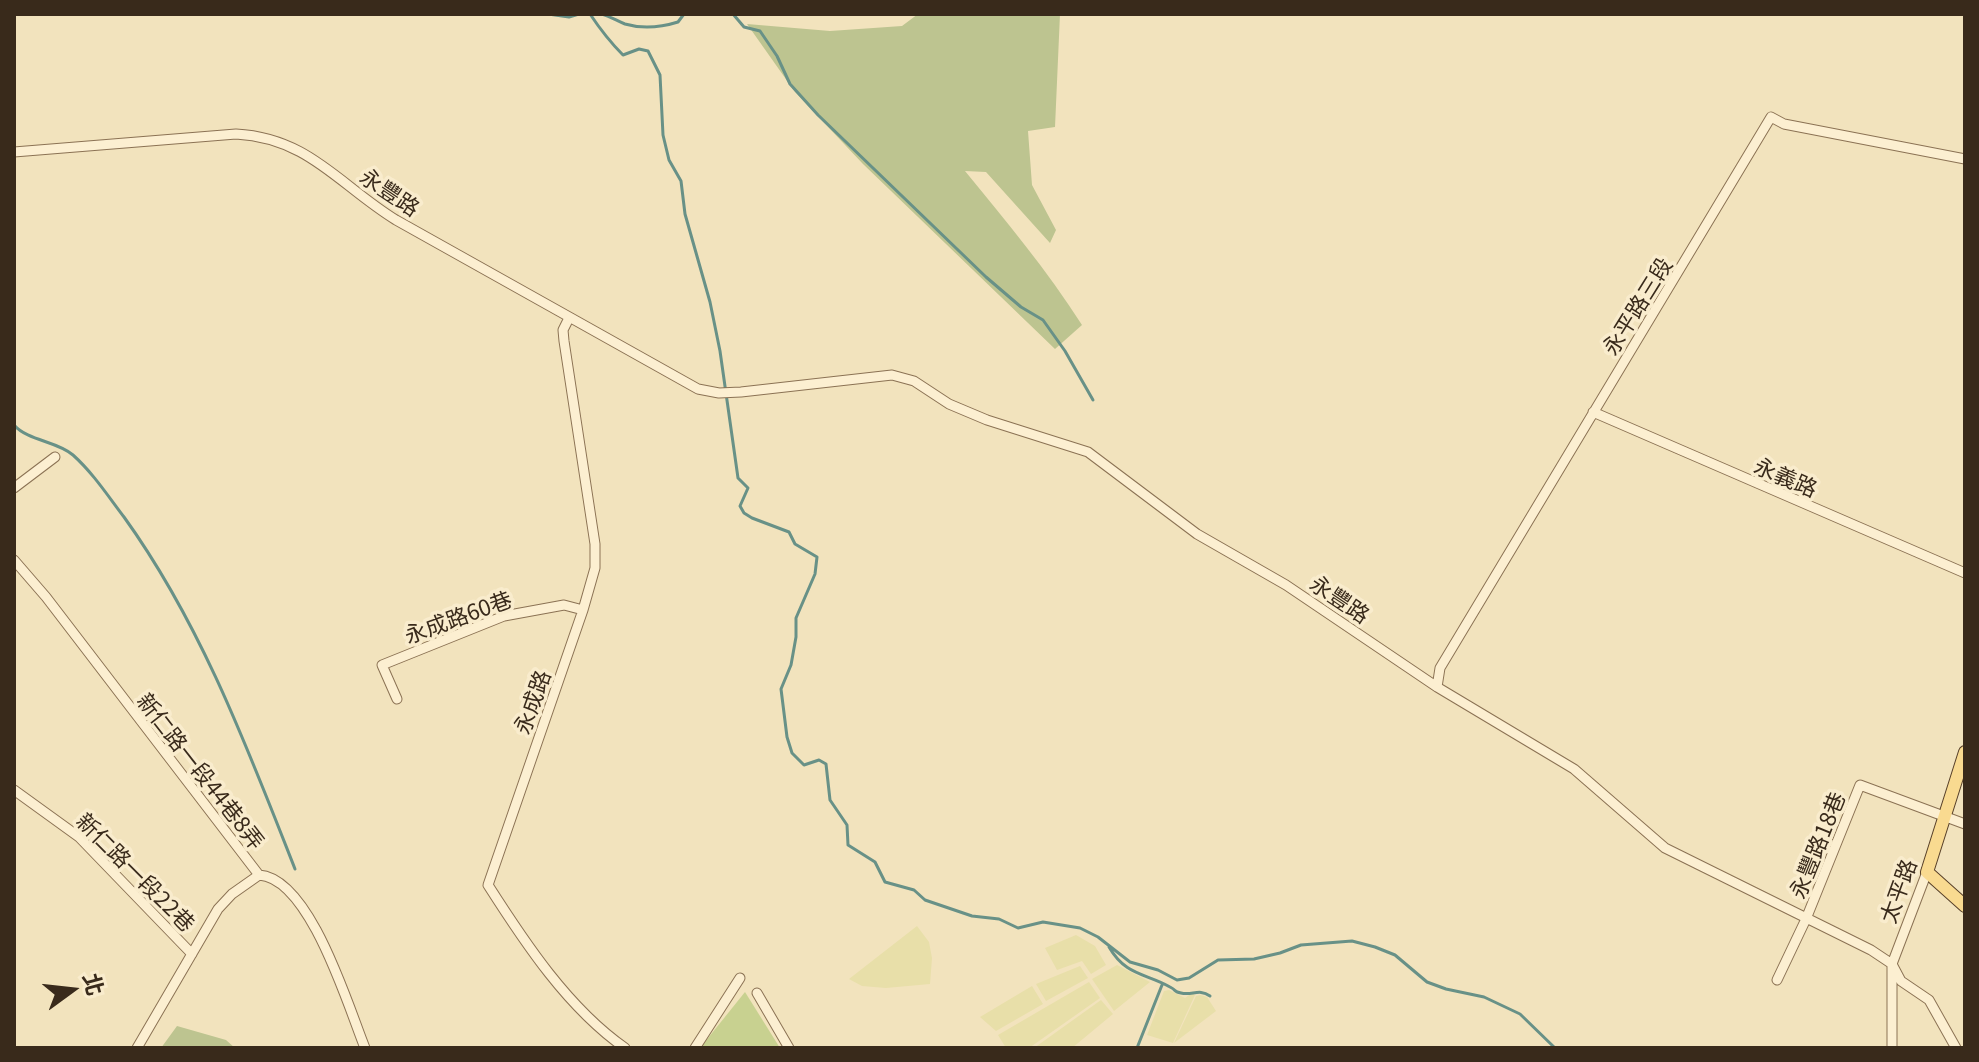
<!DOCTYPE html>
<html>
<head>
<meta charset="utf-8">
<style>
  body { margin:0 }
  #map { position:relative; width:1979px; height:1062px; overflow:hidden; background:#f2e3bd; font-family:Georgia,"Noto Sans TC",serif }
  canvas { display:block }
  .frame { position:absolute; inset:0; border:16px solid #392a1b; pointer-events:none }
  .north { position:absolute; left:32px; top:950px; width:80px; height:80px; -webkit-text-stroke:6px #f9eccd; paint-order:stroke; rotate:75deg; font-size:22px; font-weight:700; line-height:32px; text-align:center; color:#392a1b }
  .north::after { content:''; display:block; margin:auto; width:28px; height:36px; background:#392a1b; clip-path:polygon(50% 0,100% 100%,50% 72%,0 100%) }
</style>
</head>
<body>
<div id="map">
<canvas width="1979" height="1062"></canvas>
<div class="frame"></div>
<div class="north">北</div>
</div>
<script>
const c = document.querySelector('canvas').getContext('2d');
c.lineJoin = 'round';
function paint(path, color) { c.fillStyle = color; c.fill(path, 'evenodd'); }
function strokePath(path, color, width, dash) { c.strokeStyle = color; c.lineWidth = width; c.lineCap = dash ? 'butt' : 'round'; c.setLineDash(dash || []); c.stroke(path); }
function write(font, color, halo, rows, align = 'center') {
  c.font = font + ' Georgia,"Noto Sans TC",serif'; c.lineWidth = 7; c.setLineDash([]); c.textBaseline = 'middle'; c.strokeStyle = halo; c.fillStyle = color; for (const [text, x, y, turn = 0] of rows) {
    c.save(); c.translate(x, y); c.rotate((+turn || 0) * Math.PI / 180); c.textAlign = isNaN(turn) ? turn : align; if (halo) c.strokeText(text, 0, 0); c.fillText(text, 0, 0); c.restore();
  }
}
const farmland = new Path2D(`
  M917,926L929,942L932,958L930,984L886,988L862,986L849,979Z
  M1076,935L1095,946L1106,965L1091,974L1082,961L1057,970L1045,948Z
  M1117,965L1150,982L1114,1011L1092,979Z
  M1080,966L1088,978L1046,1001L1036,984Z
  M1089,982L1100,998L1029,1048H1006L998,1035Z
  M1032,986L1043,1004L996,1031L980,1017Z
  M1169,990L1185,998L1192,993L1195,995L1173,1043L1147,1035L1164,991Z
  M1200,995L1207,997L1216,1011L1174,1043L1196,996Z
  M1101,1000L1113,1014L1072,1048H1034Z`);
const green = new Path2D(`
  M745,992L780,1048H700Z`);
const cemetery = new Path2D(`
  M918,14H1060L1055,127L1028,131L1032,185L1056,230L1050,243L986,172L965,171C1006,221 1047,270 1082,325L1055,349L863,164L795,92L747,24L830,31L902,26Z
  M177,1026L226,1040L235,1048H161Z`);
const stream = new Path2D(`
  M548,14L569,17L579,14
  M590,14C600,29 611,43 623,55L639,49L648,51L660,75L663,135L669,160L681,181L685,214L710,302L720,351L738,478L748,488L740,506L744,513L752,518L789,532L795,544L817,557L815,574L796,618V637L791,665L781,689L787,737L792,753L804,765L819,760L826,764L830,800L847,825L848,845L875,862L885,882L914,890L925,900L972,916L999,919L1018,928L1043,922L1080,928L1098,937L1130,962L1158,970L1177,980L1189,978L1218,960L1254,959L1280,953L1301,945L1352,941L1375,947L1395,955L1427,982L1446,989L1484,997L1520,1014L1555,1048
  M601,14C610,16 617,21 625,24C642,29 662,27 678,22L684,14
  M733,14L744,27L760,31L777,56L790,84L818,115L986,277L1021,307L1043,320L1065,351L1093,400
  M14,425C28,441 57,441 73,455C93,473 108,496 124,517C201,624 247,747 295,869
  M1109,947C1126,976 1145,973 1170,987C1178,991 1172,991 1181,993C1192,996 1199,988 1210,996
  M1137,1048L1162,985`);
const minor = new Path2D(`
  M14,152L236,134C309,138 339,185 396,220L698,389L719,393L741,392L892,375L914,381L949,404L987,420L1088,452L1197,534L1286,585L1437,687L1574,769L1665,848L1871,950L1892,964L1901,981L1929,1000L1956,1048
  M569,318L563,330L564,341L595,544V568L583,610L488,885C525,943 568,1008 625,1048
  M1593,412L1965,573
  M14,488L55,457
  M14,560L46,597L259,875C310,878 348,1006 365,1048
  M1437,687L1440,668L1771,117L1784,124L1965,159
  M397,699L382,665L504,616L564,605L583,610
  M14,790L79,837L192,954
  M1777,980L1806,919L1860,785L1965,824
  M757,993L789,1048
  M137,1048L218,909L232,894L259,875
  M695,1048L740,978
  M1892,1048V964L1927,872`);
const major = new Path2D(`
  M1965,752L1927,872L1965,906`);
const streetNames = [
  ["永豐路",390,192,34],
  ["永平路三段",1637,306,-58],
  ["永義路",1786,477,23],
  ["永豐路",1340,599,34],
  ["永成路60巷",458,617,-20],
  ["永成路",532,702,-70],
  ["新仁路一段44巷8弄",201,771,52],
  ["永豐路18巷",1817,845,-68],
  ["新仁路一段22巷",136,872,45],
  ["太平路",1898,891,-70]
];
paint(farmland, '#e8dfa9');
paint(green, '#c8d190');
paint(cemetery, '#bdc490');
strokePath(stream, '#689187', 3);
strokePath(minor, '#8b7254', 11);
strokePath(major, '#584029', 14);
strokePath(minor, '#fcefd1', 9);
strokePath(major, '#f9da90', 12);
write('22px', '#392a1b', '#f9eccd', streetNames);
</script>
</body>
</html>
